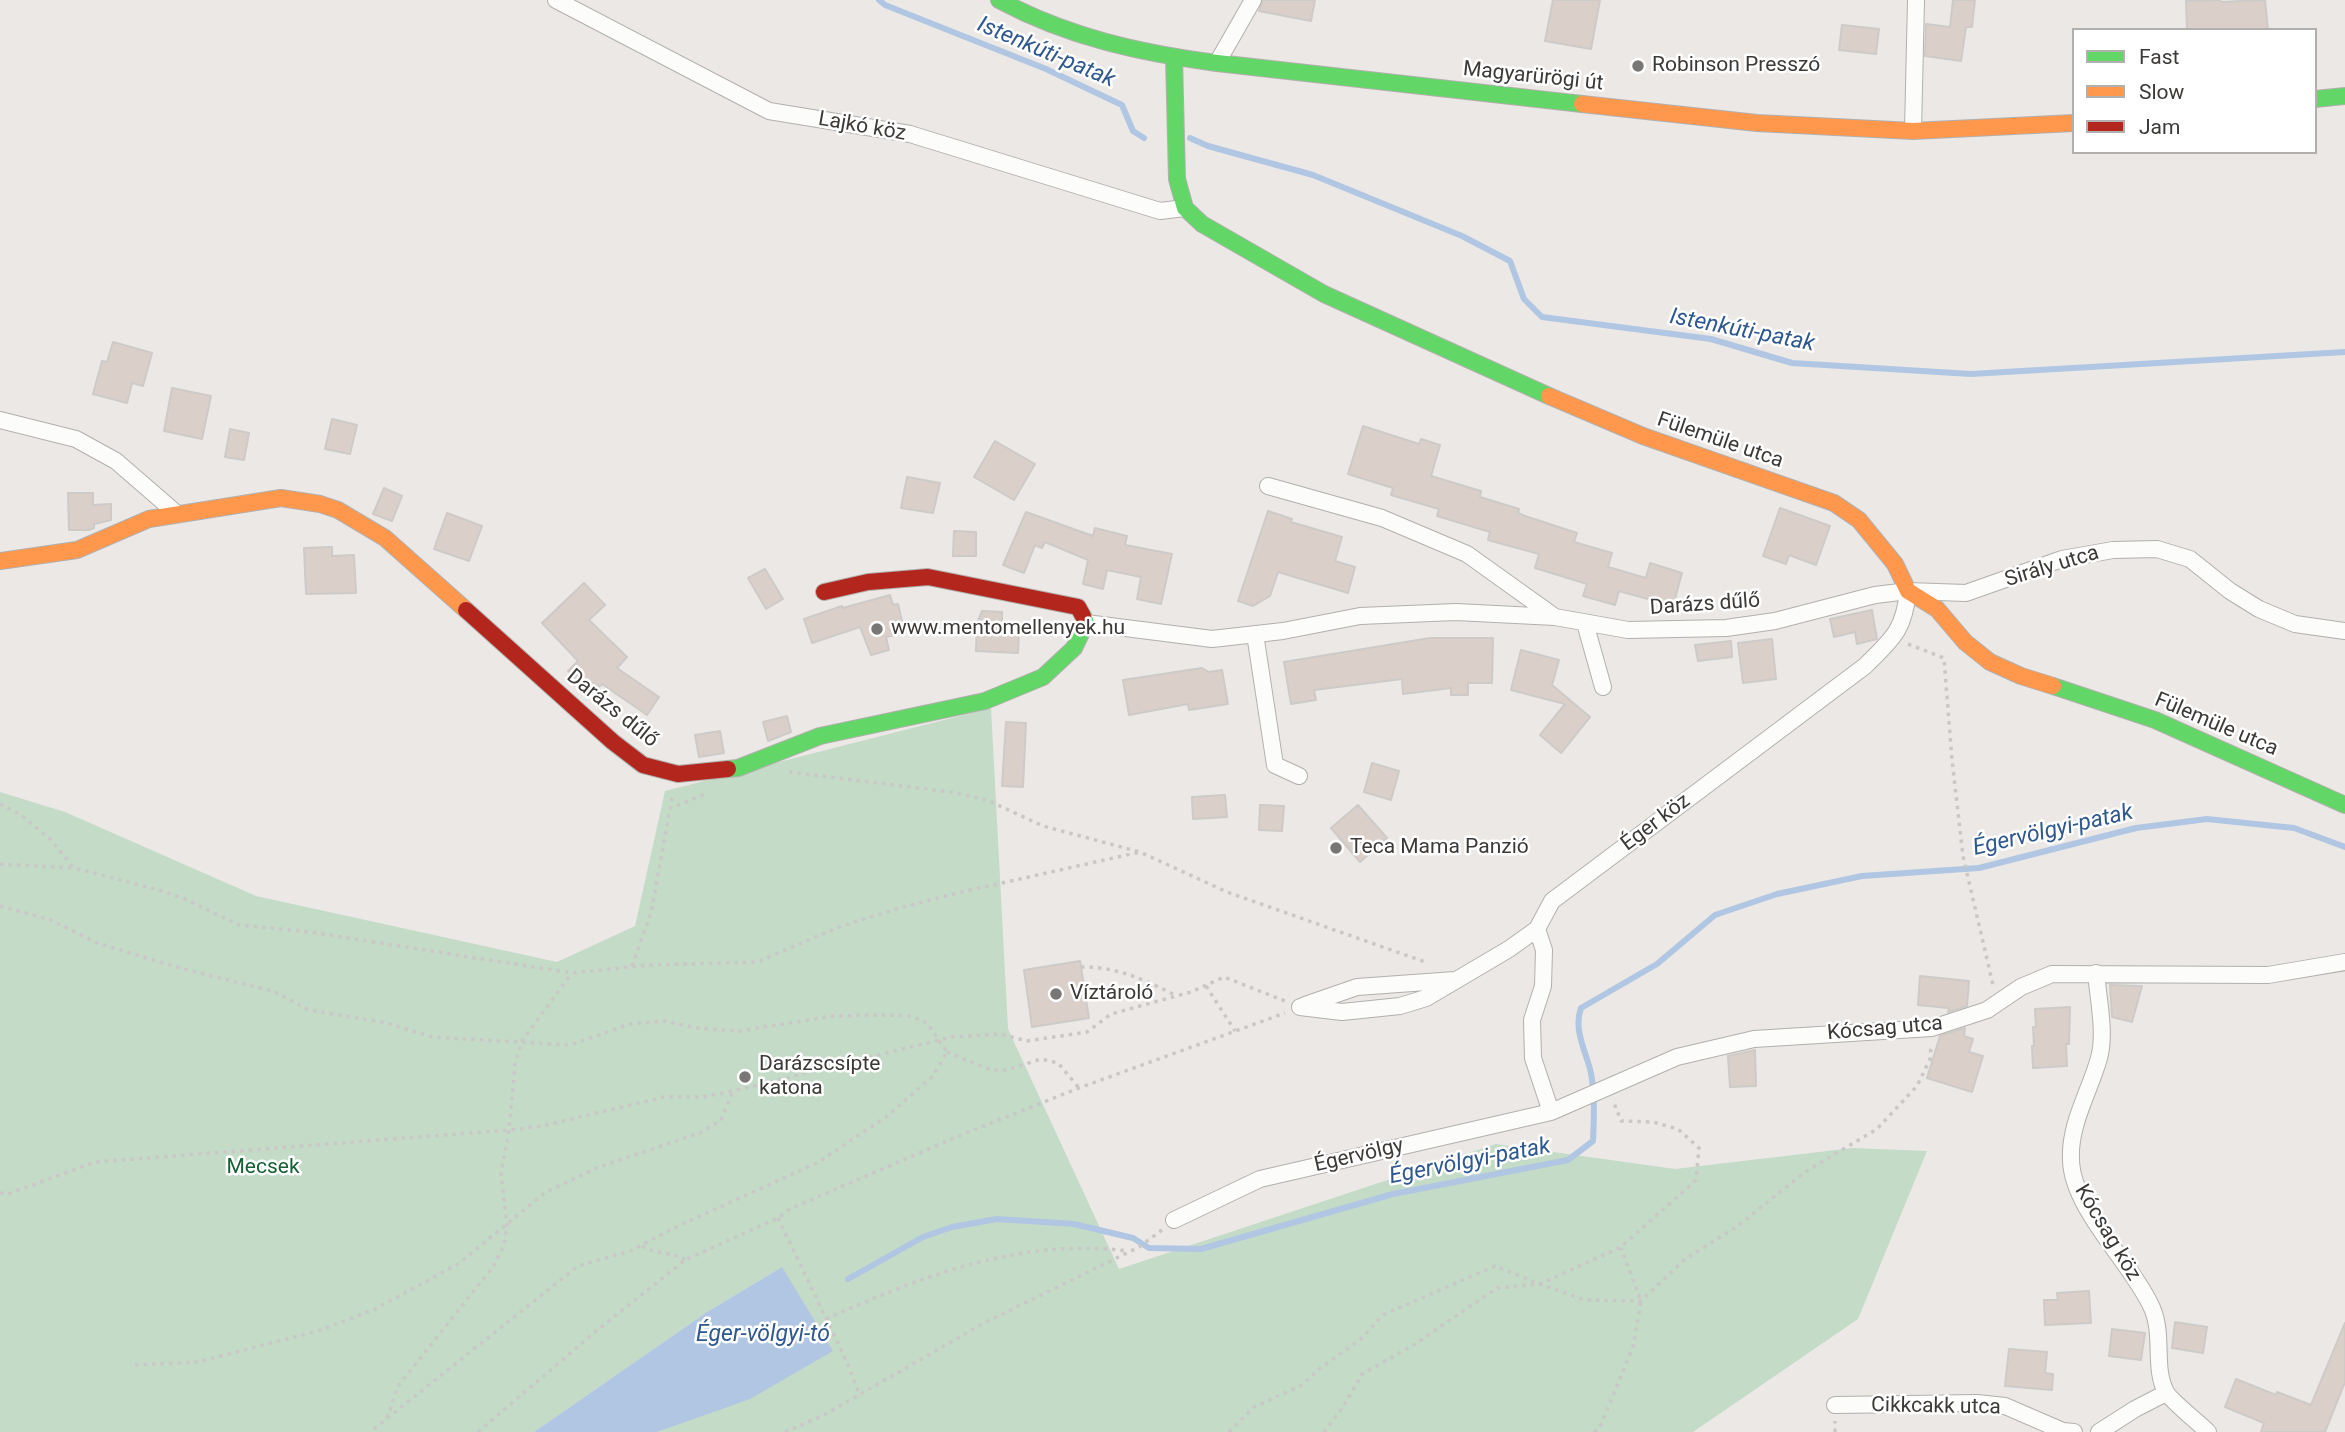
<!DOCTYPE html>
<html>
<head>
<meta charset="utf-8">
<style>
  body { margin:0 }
  #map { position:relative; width:2345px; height:1432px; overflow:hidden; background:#ebe8e6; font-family:Roboto,sans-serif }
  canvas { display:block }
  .legend { position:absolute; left:2072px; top:28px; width:245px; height:126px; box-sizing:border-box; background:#fff; border:2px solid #b1b0af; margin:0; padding:9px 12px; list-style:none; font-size:21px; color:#3c3a38 }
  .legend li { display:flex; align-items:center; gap:14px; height:35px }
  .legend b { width:35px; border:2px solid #b1b0af }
</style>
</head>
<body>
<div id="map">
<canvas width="2345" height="1432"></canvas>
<ul class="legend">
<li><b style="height:9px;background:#63d668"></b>Fast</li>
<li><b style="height:9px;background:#ff974d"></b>Slow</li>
<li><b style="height:9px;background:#b3261e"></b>Jam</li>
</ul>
</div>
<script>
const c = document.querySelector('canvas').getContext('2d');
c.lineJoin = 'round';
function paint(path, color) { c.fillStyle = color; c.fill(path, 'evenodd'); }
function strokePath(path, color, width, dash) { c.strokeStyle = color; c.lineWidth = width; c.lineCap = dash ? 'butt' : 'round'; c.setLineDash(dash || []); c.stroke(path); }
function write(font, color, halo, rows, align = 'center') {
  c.font = font + ' Roboto,sans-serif'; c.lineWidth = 5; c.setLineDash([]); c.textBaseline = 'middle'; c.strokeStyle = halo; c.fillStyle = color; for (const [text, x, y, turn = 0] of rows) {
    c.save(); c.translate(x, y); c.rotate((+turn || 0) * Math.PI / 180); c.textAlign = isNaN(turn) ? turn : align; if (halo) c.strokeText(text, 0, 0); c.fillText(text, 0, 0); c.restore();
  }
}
const green = new Path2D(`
  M991,708L1008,1029L1119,1269L1496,1144L1675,1169L1853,1148L1927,1151L1858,1319L1693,1432H657L703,1414L782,1267L707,1312L534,1432H0V792L65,812L256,896L557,962L635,926L665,791Z`);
const water = new Path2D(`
  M782,1267L833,1351L750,1399L657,1432H534L707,1312Z`);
const stream = new Path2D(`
  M879,0L885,5L1046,69L1122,105L1133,131L1144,138
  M1190,138L1208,146L1313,175L1462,236L1510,261L1524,299L1542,317L1711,339L1792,363L1971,374L2345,352
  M848,1279L923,1237L952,1227L997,1219L1074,1224L1133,1238L1149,1248L1201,1249L1393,1194L1568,1160L1593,1141C1594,1118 1595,1096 1591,1073C1586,1051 1573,1030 1581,1008L1657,964L1715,915L1777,894L1862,876L1979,868L2136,828L2207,819L2294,828L2345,847`);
const building = new Path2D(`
  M1263,0H1315L1311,21L1259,11Z
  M1553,0H1600L1591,49L1545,41Z
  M1953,0H1975L1972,27H1966L1961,61L1925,56L1926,24L1950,27Z
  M2220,0L2221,2L2265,0L2268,30H2187L2186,1Z
  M1842,25L1879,29L1876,54L1839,50Z
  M113,342L152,353L143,386L132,383L127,403L93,394L102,361L107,362Z
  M172,388L211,396L202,439L164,431Z
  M332,419L357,425L350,454L325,449Z
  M1363,426L1419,444L1421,439L1440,445L1431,476L1481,491L1480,497L1519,509L1518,513L1525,516L1577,533L1574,542L1612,553L1608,567L1646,578L1650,563L1682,573L1673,606L1619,591L1615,605L1583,596L1587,584L1535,568L1539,554L1488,540L1490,532L1437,516L1439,509L1391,495L1393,488L1348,474Z
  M230,429L249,433L244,460L225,457Z
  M995,441L1035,464L1014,500L974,477Z
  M907,477L940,483L933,513L901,508Z
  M384,488L402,496L392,521L373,514Z
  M68,493H93V505L111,504V520L94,524V528L89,530H69Z
  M1780,508L1830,526L1816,565L1789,555L1786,564L1763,556Z
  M1268,511L1292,519L1291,522L1342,537L1335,561L1355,567L1348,593L1278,572L1270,596L1253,606L1238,601Z
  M1026,512L1093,536L1095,528L1127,536L1125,545L1172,554L1161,604L1137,599L1141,577L1107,570L1103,589L1083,584L1088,560L1045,542L1042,548L1035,545L1024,573L1003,565Z
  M447,513L482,526L469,561L434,549Z
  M954,531L976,532V556H953Z
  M332,547V556L354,555L356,593L306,594L304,548Z
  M765,569L783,599L766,609L748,578Z
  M584,583L605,605L589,620L627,657L617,668L659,697L647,715L602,684L592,694L568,671L578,661L542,623Z
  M890,595L893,605L898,604L902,621L891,624L895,635L886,637L889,650L871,655L860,627L812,643L804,619L842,606L843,608Z
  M1872,610L1877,639L1857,644L1855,632L1834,637L1830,619Z
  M982,611L1002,612V632L1019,633L1018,653L976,651L977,623Z
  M1430,638H1493L1492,683H1468V695H1451V688L1403,694L1402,679L1314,690L1316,700L1291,704L1284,662Z
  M1772,639L1776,679L1743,683L1738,643Z
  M1731,641L1732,657L1698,661L1695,645Z
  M1521,650L1559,660L1552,685L1590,717L1561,753L1540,735L1565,704L1511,690Z
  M1202,668L1209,672L1222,670L1228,704L1189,710L1188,704L1129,715L1123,680Z
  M787,716L791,732L768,741L763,722Z
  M1006,722L1026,723L1023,787L1002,786Z
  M720,731L724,753L699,757L695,735Z
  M1372,763L1399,771L1391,800L1364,792Z
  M1225,795L1227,817L1193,819L1192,797Z
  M1260,805L1284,806L1282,831L1259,830Z
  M1358,805L1387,838L1360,862L1331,828Z
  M1080,961L1089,1018L1032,1027L1024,970Z
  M1920,976L1969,981L1967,1006L1948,1012L1949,1008L1918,1005Z
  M2110,985L2142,986L2132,1022L2112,1017Z
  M2070,1007L2069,1044H2066L2067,1066L2033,1068L2032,1046H2034L2033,1027H2036L2035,1009Z
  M1965,1028L1964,1036L1973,1039L1969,1052L1983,1056L1972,1092L1927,1078L1940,1036Z
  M1755,1050L1756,1086L1730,1087L1728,1056Z
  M2089,1291L2091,1323L2045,1325L2044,1300H2058L2057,1293Z
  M2175,1322L2207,1327L2203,1353L2172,1348Z
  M2345,1323V1382L2325,1432H2261L2264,1423L2225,1407L2236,1379L2276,1395L2277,1392L2311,1405Z
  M2112,1329L2145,1333L2141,1360L2109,1356Z
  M2009,1349L2047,1352L2045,1373L2053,1374L2052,1390L2005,1386Z`);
const path = new Path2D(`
  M1908,644L1944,658L1952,760L1963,856L1993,985
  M789,772L951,792L987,800L1043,826L1140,852L1227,892L1428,963
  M0,804L21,815L51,840L74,868L159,890L185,899L239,925L310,932L572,973L649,965L757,962L839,927L896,909L953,894L1140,852
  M669,809L707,793
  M0,864L74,868
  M0,906L51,920L97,943L180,968L273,991L309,1010L387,1023L432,1037L570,1045L630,1024L664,1021L696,1028L739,1031L834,1016L885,1015L911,1016L927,1023L947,1052L933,1076L886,1117L817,1163L680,1225L630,1251L578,1266L370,1432
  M632,966L651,913L673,793
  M1081,967C1115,966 1145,980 1175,995
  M1206,986L1235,1031
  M947,1052L991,1070H1007L1041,1059L1058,1063L1079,1088
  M0,1193L8,1194L95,1162L509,1130L542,1126L664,1097H702L733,1091L951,1037L1000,1034L1027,1041L1087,1032L1111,1014L1191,992L1224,977L1285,1001
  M778,1218L846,1360L860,1396
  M642,1246C658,1256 669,1250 685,1260
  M826,1319C920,1277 1022,1237 1127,1251
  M135,1365L198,1362L321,1330L375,1309L458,1264L546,1192L599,1167L700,1133L721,1120L733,1091
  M387,1418L398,1386L493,1267L504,1245L507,1225L501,1173L509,1130L515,1064L522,1041L571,974
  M478,1432L595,1332L685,1260L778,1218L790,1209L961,1135L1079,1088L1285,1013
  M785,1432L824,1415L984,1323L1139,1247L1162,1230
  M1229,1432L1254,1407L1300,1386L1323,1366L1361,1339L1383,1315L1495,1266L1540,1284L1621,1247L1696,1180L1699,1148L1678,1129L1653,1122L1621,1121L1614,1103
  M1324,1432L1343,1407L1362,1374L1412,1346L1497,1288L1540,1284L1585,1300L1641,1301L1684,1260L1739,1225L1805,1172L1877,1129L1917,1086L1930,1059L1931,1046
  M1594,1432L1600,1427L1633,1347L1641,1301L1621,1248
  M1835,1432V1421`);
const street = new Path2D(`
  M556,0L769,111L910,134L1160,211L1185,208
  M1217,63L1253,0
  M1913,131L1916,0
  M0,420L76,439L116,461L176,513
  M1268,486L1382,518L1467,554L1555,617
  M1086,623L1212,639L1283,631L1360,616L1456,612L1555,617L1628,630L1726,628L1775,621L1875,595L1908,591L1966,593L2062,559L2113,550L2157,549L2190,559L2230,591L2259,609L2295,624L2345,631
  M1585,623L1603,687
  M1255,634L1275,765L1299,776
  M1537,929L1544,950L1543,986L1532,1020L1533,1058L1551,1112
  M2096,973C2098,997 2106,1034 2099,1058C2090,1091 2069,1124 2071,1160C2072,1209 2132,1263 2152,1308C2164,1335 2153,1368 2166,1392C2170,1400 2199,1423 2208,1432
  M1305,1005L1357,987L1455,980
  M1300,1007L1342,1012L1400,1006L1426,998L1509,949L1537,929L1552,901L1865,666C1892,639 1904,631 1908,591
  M1174,1220L1260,1179L1551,1112L1677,1057L1754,1039L1932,1028L1987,1010L2021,987L2052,974L2268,975L2345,962
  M1835,1405L1977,1403L2005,1406L2063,1431L2074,1432
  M2099,1432L2135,1409L2166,1393`);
const fast = new Path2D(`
  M999,0C1068,37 1140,53 1217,63L1582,104
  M1174,57L1177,179L1185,208L1202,224L1324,294L1549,396
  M2315,99L2345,96
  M2053,686L2155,720L2345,805
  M728,769L738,768L820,736L985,701L1043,677L1074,648L1086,623L1083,616`);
const slow = new Path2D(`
  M1582,104L1757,123L1913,131L2074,123
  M1549,396L1643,436L1834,503L1859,520L1895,564L1908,591L1937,609L1965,642L1990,662L2021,676L2053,686
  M0,561L77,550L149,519L281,498L320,504L338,510L385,538L466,610`);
const jam = new Path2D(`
  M824,592L868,582L928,577L1078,607L1083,616
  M466,610L613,742L643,765L678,774L728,769`);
const markers = [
  [1638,66,7,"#797775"],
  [877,629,7,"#797775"],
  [1336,848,7,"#797775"],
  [1056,994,7,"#797775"],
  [745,1077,7,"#797775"]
];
const poiNames = [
  ["Robinson Presszó",1652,66],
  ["www.mentomellenyek.hu",891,629],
  ["Teca Mama Panzió",1350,848],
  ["Víztároló",1070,994],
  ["Darázscsípte",759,1065],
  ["katona",759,1089]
];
const streetNames = [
  ["Magyarürögi út",1533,77,6],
  ["Lajkó köz",862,127,10],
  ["Fülemüle utca",1720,441,19],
  ["Sirály utca",2052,567,-17],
  ["Darázs dűlő",1705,605,-4],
  ["Darázs dűlő",612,709,39],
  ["Fülemüle utca",2216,725,23],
  ["Éger köz",1656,823,-37],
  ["Kócsag utca",1885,1029,-5],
  ["Égervölgy",1359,1156,-13],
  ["Kócsag köz",2107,1233,59],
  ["Cikkcakk utca",1936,1407,1]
];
const parkNames = [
  ["Mecsek",263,1168]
];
const waterNames = [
  ["Istenkúti-patak",1046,53,23],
  ["Istenkúti-patak",1742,331,11],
  ["Égervölgyi-patak",2053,831,-13],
  ["Égervölgyi-patak",1470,1162,-11],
  ["Éger-völgyi-tó",763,1335]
];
paint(green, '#c4dbc8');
paint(water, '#b0c6e2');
strokePath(stream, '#b0c6e2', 6);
paint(building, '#dad0c9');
strokePath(building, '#cdcac8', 2);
strokePath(street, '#b2b0ae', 18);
strokePath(fast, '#b2b0ae', 18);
strokePath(slow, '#b2b0ae', 18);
strokePath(jam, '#b2b0ae', 18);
strokePath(path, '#c9c8c7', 3.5, [3.5, 5]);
strokePath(street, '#fcfcfb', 16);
strokePath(fast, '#63d668', 16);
strokePath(slow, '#ff974d', 16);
strokePath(jam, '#b3261e', 16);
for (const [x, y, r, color] of markers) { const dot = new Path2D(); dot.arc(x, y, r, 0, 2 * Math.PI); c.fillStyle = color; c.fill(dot); strokePath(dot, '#fff', 2.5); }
write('21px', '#3c3a38', '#fff', poiNames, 'left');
write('21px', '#3c3a38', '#fff', streetNames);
write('21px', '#166035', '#fff', parkNames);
write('italic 23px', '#2e588e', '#fff', waterNames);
</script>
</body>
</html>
